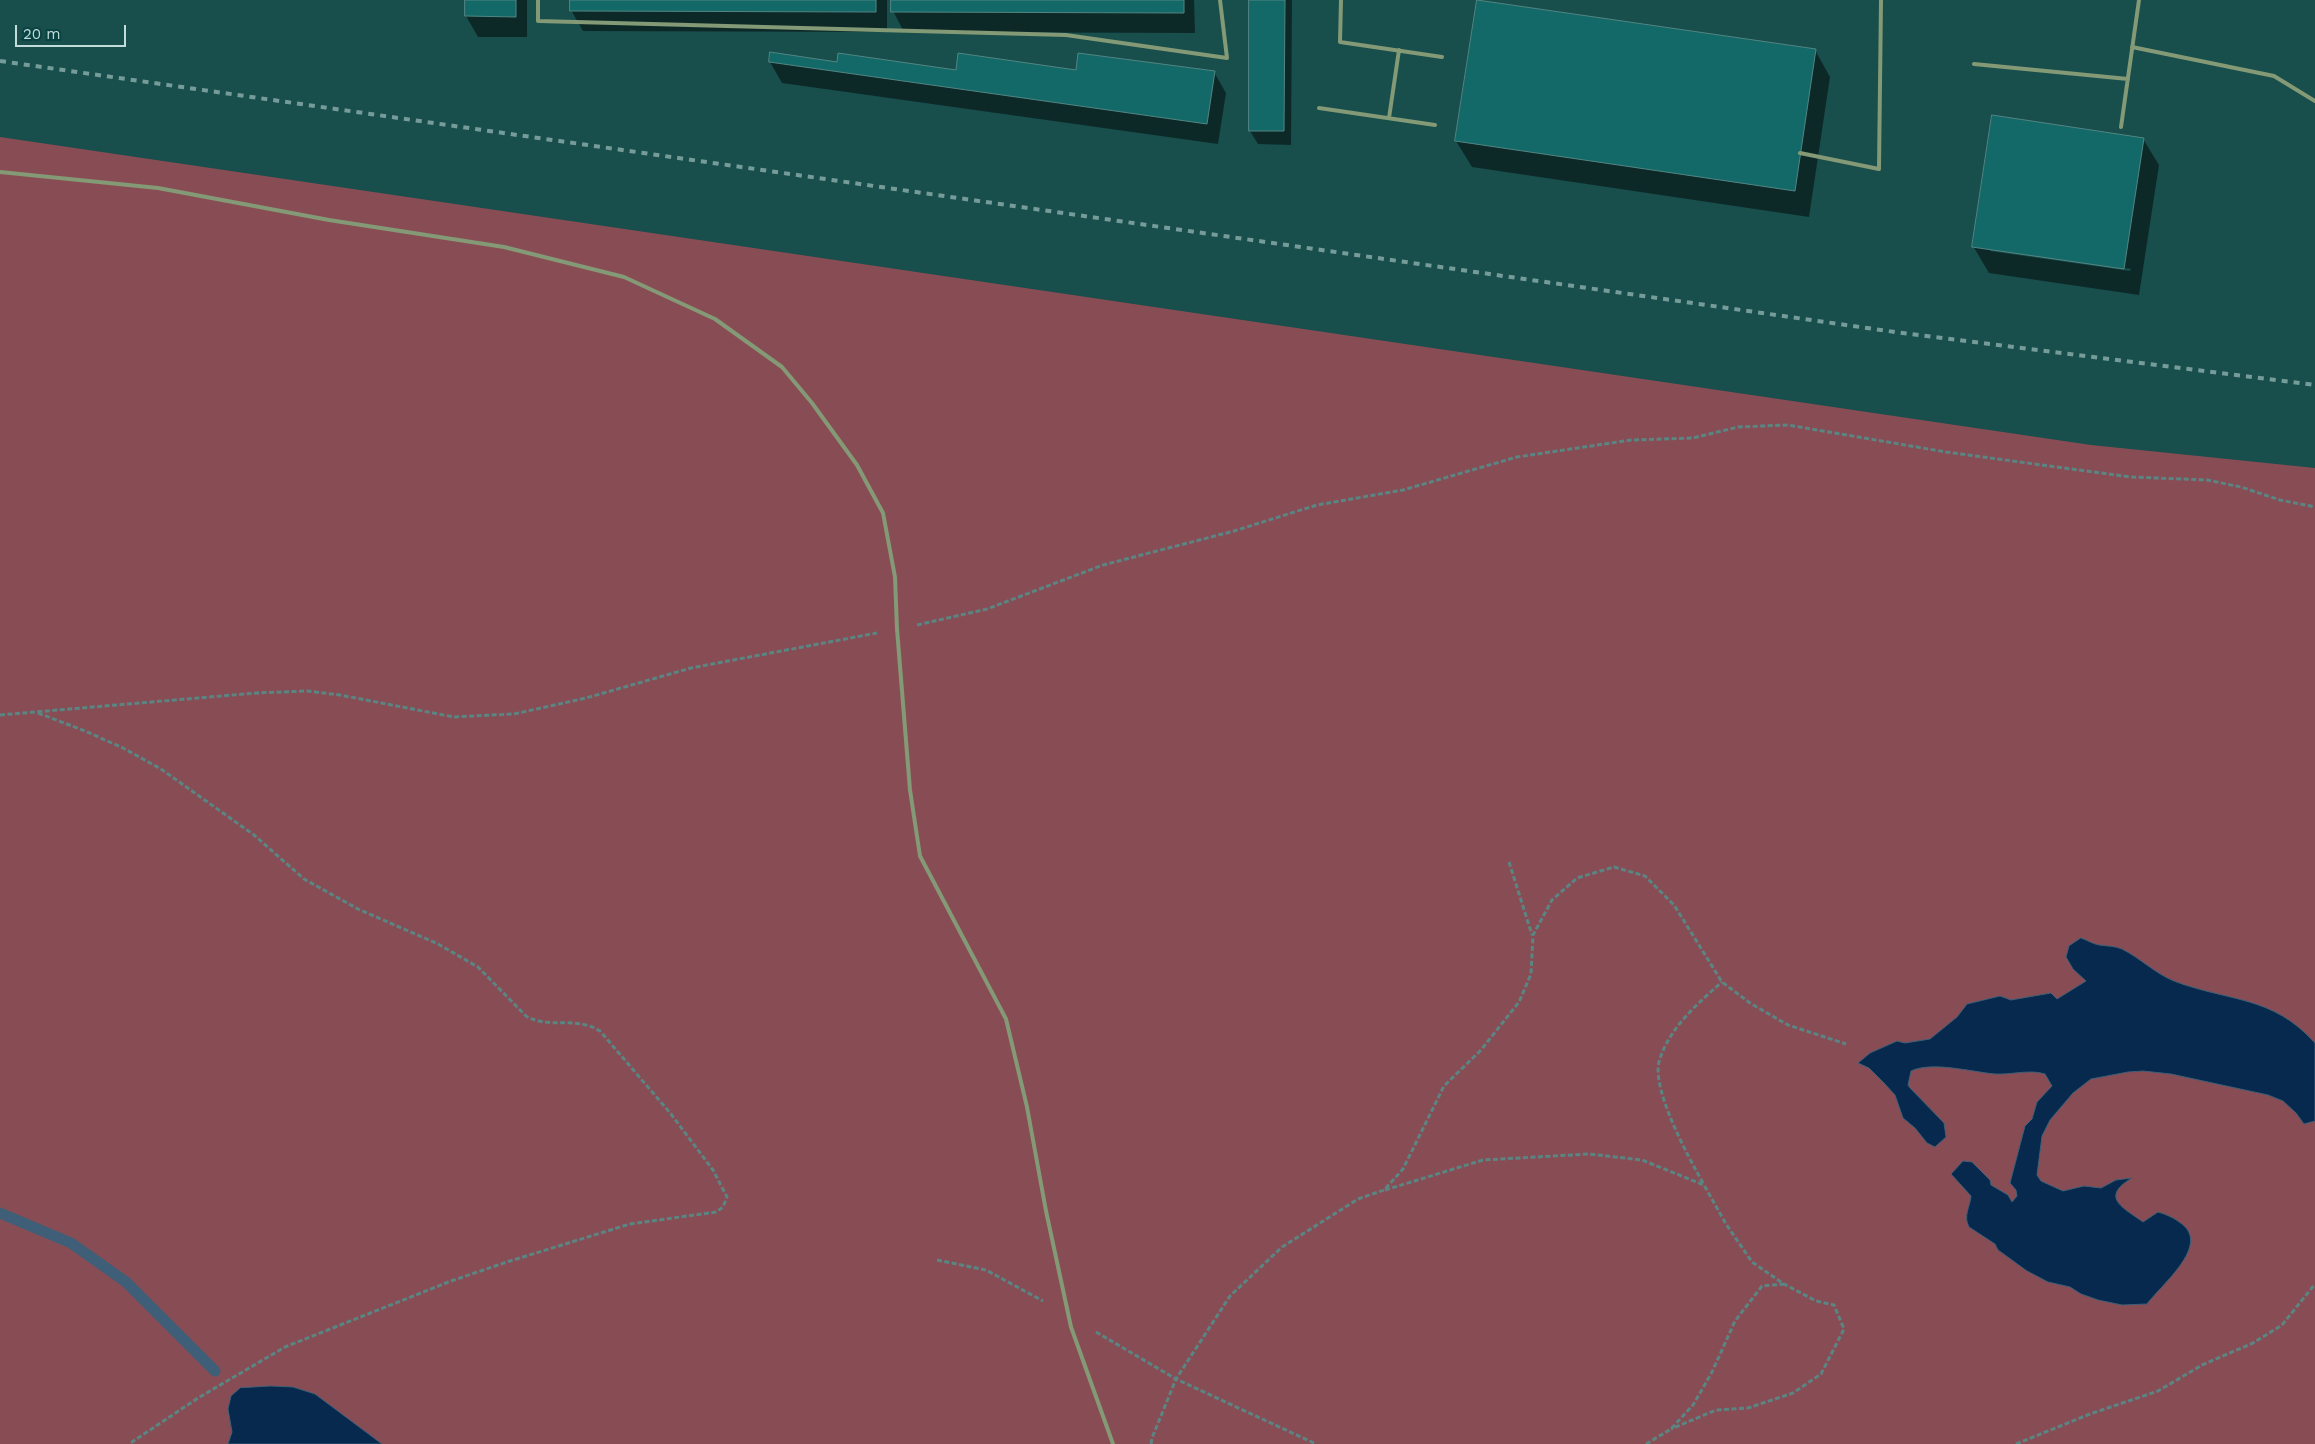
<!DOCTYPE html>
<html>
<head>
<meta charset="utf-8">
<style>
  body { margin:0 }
  #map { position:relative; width:2315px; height:1444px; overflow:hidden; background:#184e4c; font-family:"Work Sans",sans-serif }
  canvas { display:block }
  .scale { position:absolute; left:15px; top:25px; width:111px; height:22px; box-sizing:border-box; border:2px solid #c2dcda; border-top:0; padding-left:6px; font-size:15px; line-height:18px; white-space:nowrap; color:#c2dcda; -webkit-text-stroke:4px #094342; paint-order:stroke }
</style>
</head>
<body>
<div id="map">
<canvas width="2315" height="1444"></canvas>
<div class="scale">20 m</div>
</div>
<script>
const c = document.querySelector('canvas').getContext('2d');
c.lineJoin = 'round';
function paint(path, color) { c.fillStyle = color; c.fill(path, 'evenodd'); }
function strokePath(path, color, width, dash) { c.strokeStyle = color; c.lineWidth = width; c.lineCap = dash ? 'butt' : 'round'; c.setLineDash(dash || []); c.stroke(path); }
const green = new Path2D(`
  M0,137L2091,445L2315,468V1444H0Z`);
const water = new Path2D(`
  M2081,938C2087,940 2093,944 2099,945C2107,946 2115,946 2122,949C2140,958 2156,974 2174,981C2229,1002 2272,995 2315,1043V1121L2304,1124L2296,1113L2283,1101L2268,1095L2171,1074L2143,1071L2128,1072L2091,1079L2073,1093L2050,1120L2042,1136L2037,1175L2041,1181L2063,1191L2084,1186L2101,1188L2116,1180L2132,1178C2100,1197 2122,1207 2143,1222L2158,1212C2168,1215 2174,1218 2182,1224C2210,1246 2162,1284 2147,1304L2122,1305L2098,1300L2081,1294L2070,1287L2048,1282L2027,1271L1998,1250L1995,1244L1969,1227C1963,1216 1970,1207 1971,1196L1951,1174L1963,1161L1972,1162L1990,1180L1991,1185L2008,1195L2012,1202L2017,1196L2016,1190L2010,1183L2025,1126L2032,1119L2037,1102L2052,1086L2045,1074C2029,1069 2012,1075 1995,1074C1972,1072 1932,1061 1911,1071L1908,1085L1910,1088L1944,1123L1946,1137L1935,1147L1927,1143L1915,1128L1903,1118L1895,1095L1884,1083L1869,1068L1858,1063L1870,1053L1897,1041L1905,1043L1930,1039L1957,1017L1967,1004L2000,996L2011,1000L2051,993L2057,999L2086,981L2073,969L2066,957L2069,946Z
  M271,1386L293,1387L315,1394L382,1444H228L232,1432L228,1409L231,1396L240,1388Z`);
const shadow = new Path2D(`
  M466,0H527V37H478L466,16Z
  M571,0H887V32L583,31L571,10Z
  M893,0H1194L1195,33L904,32L893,11Z
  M1250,0H1292L1291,145L1258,144L1250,131Z
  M1815,50L1830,77L1809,217L1472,167L1456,141Z
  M770,62L838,63L957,71L1214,72L1226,93L1218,144L782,83Z
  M2143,139L2159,165L2139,295L1989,273L1973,246ZM1990,248L2131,269L2130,271L1990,251Z`);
const stream = new Path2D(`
  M0,1213L71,1243L126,1282L215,1371`);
const building = new Path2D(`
  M465,0H516V17L465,16Z
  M570,0H876V12L570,11Z
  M891,0H1184V13L891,12Z
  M1249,0H1285L1284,131H1249Z
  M1477,0L1816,49L1795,191L1455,141Z
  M770,52L837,62L838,53L956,70L958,53L1076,70L1078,53L1215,71L1207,124L769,62Z
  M1992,115L2144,138L2124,269L1972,247Z`);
const path = new Path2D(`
  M917,625L987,609L1103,565L1234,531L1317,505L1403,490L1517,457L1631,440L1693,438L1738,427L1788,425L1946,452L2131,477L2207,480L2241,487L2280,500L2315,507
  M38,713L85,731L123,748L161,769L254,835L304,879L358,909L438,944L478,967L526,1016C551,1030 573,1015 600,1031L671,1114L713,1170L727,1197L723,1207L716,1212L630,1224L510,1261L451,1281L285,1347L198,1398L129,1444
  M0,715L256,693L307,691L340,695L454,717L514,714L586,698L691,668L877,633
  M1509,862L1532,935
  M1703,1183C1689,1158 1652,1091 1659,1062C1668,1029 1698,1003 1722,982
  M1385,1190L1483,1160L1589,1154L1642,1160L1704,1185L1726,1224L1752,1262L1784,1284L1816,1301L1834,1305L1844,1329L1821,1374L1793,1393L1748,1408L1716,1410L1671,1429
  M937,1260L986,1270L1043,1301
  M1096,1332L1176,1379L1316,1444
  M1151,1444L1152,1438L1176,1379L1230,1296L1282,1247L1358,1199L1384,1190L1403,1169L1444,1086L1481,1050L1519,1002L1531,974L1533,935L1552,900L1577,878L1614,867L1645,876L1674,905L1722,982L1750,1003L1788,1025L1846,1044
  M1646,1444L1671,1429L1693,1405L1712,1372L1735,1321L1762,1286L1784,1284
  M2016,1444L2090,1414L2158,1391L2202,1365L2253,1343L2282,1325L2315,1284`);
const lane = new Path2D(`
  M538,0V21L1066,35L1227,58L1220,0
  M1341,0L1340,42L1442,57
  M2132,47L2274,76L2315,101
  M1974,64L2128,79
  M1319,108L1435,125
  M1389,118L1399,50
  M2121,127L2139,0
  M1800,153L1879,169L1881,0
  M0,172L158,188L329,220L504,247L624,277L715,319L782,367L812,403L857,465L883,513L895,577L897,629L910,790L920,856L1006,1019L1027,1107L1046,1211L1071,1327L1113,1444`);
const rail = new Path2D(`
  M0,61L1895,332L2315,385`);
paint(green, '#884d54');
paint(water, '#06294d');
strokePath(water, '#3e5f77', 1);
paint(shadow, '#0007');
strokePath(stream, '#3e5f77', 11);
paint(building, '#136967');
strokePath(building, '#528583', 1);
strokePath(path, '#5a8583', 3, [5, 2.5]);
strokePath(lane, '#849975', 4);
strokePath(rail, '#769c9a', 4, [6, 6]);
</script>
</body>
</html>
